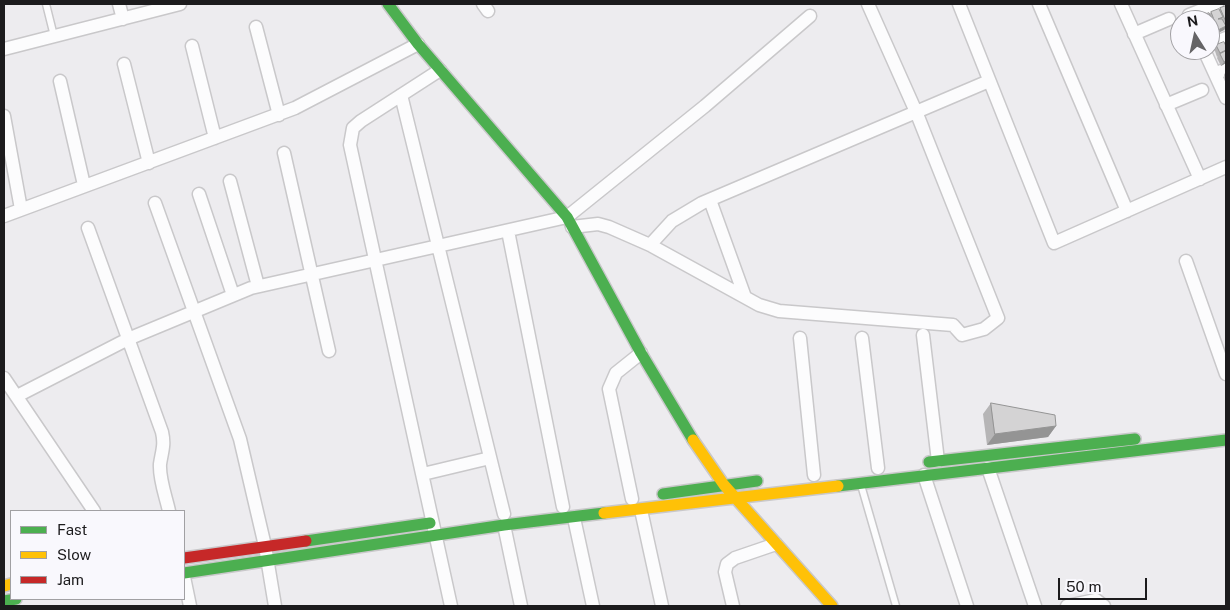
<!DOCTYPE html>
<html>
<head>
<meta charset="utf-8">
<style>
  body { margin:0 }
  #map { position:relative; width:1230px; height:610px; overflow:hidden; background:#edecef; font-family:"Public Sans",sans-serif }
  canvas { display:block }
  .frame { position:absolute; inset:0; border:5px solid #1c1b1d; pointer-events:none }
  .legend { position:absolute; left:10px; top:510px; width:175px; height:90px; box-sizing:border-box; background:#f9f8fd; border:1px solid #a1a0a3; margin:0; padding:6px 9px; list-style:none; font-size:15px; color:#1c1b1d }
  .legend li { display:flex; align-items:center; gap:10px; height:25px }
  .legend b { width:25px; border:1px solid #a1a0a3 }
  .north { position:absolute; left:1170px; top:10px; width:50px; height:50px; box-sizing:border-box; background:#f9f8fd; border:1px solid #a1a0a3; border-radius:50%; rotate:350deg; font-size:14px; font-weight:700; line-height:20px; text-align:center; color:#1c1b1d }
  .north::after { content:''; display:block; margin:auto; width:18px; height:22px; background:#656466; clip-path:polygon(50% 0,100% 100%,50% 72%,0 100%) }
  .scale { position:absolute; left:1058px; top:578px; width:89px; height:22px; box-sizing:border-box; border:2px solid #1c1b1d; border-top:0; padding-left:6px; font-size:15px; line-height:18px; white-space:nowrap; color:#1c1b1d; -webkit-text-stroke:4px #f9f8fd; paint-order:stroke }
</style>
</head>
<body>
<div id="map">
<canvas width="1230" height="610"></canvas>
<div class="frame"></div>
<ul class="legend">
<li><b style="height:6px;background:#4caf50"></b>Fast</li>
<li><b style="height:6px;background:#ffc107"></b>Slow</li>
<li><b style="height:6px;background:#c62828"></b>Jam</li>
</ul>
<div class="north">N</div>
<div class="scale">50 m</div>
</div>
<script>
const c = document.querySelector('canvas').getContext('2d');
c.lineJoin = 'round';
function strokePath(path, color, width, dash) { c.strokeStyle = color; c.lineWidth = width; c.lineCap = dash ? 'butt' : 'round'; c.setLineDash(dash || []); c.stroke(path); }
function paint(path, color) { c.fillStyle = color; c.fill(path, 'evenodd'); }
const lane = new Path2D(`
  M46,4L54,36
  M861,485L896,606`);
const street = new Path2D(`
  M119,4L123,19
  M483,4L488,11
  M959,4L1054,243L1226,167
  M1039,4L1127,211
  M1121,4L1200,179
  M1189,15L1217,4
  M256,27L279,115
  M1134,34L1169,19
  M1210,45L1226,38
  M192,46L215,138
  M4,49L180,4
  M1204,50L1226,98
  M124,64L149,163
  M440,70L361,121L353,128L350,145L451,606
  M1215,74L1226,69
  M60,81L84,185
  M401,95L504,514
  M1166,105L1202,90
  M4,116L21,209
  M284,153L329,351
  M230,181L258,286
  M199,194L233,295
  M710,200L745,297
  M155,203L240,439L265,546L275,606
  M4,216L295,108L418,44
  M572,227L598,224L609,227L650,245L759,305L779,311L953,325L962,335L984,329L998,318L917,114L868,4
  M88,228L162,432C165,445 162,451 160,464C159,479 166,497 169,511
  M508,231L563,507
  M650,245L672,221L702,203L989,81
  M1186,261L1226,374
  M923,335L938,461
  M800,338L814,475
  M862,338L878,468
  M4,378L94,511
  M17,396L128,339L251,288L567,217L705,106L810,16
  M988,468L1035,606
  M423,474L490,458
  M924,475L967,606
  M632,499L609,389L616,373L641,353
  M641,510L662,606
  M574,518L593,606
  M504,525L521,606
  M184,577L190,606
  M733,606L725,572L727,564L735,558L776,544
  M1067,606L1096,600L1104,606`);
const fast = new Path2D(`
  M388,4L418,44L567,217L641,353L693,440
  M929,462L1135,439
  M838,486L1226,440
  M663,494L757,481
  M306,541L430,523
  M184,573L504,525L604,513
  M4,601L16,599`);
const slow = new Path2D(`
  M693,440L724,485L832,606
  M604,513L838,486
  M4,586L11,584`);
const jam = new Path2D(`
  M184,558L306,541`);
const wall = new Path2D(`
  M1226,6V29L1216,34L1215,33L1214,34L1210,36V20H1199L1202,16L1210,14L1211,12L1219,10L1220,8Z
  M1226,41V63L1221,66L1217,58L1218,56L1217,57L1214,48L1216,45L1224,43Z
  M1226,71V81L1224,75Z
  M991,403L1056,426L1048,437L987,445L983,414Z`);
const shadedWall = new Path2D(`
  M1226,26L1224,30L1216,34L1218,30Z
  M1217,30L1214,34L1210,36V33Z
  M1226,61V63L1221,66L1224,62Z
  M1056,426L1048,437L987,445L995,434Z`);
const building = new Path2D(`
  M1226,6V22L1220,8Z
  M1219,9L1223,17L1218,19H1222L1226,26L1218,30L1211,12Z
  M1209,13L1217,30L1210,33V20H1203L1202,16Z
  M1224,42L1226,46V50L1220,53L1216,45Z
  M1226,51V61L1224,62L1220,54Z
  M991,403L1055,415L1056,426L995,434Z`);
strokePath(lane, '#c9c8ca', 9);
strokePath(street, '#c9c8ca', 15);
strokePath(fast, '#c9c8ca', 14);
strokePath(slow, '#c9c8ca', 14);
strokePath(jam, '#c9c8ca', 14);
strokePath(lane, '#fcfcfd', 6);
strokePath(street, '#fcfcfd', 12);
strokePath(fast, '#4caf50', 11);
strokePath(slow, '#ffc107', 11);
strokePath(jam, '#c62828', 11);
paint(wall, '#b6b5b6');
paint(shadedWall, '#949494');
paint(building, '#d4d3d4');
strokePath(building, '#949494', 1);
</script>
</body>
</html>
